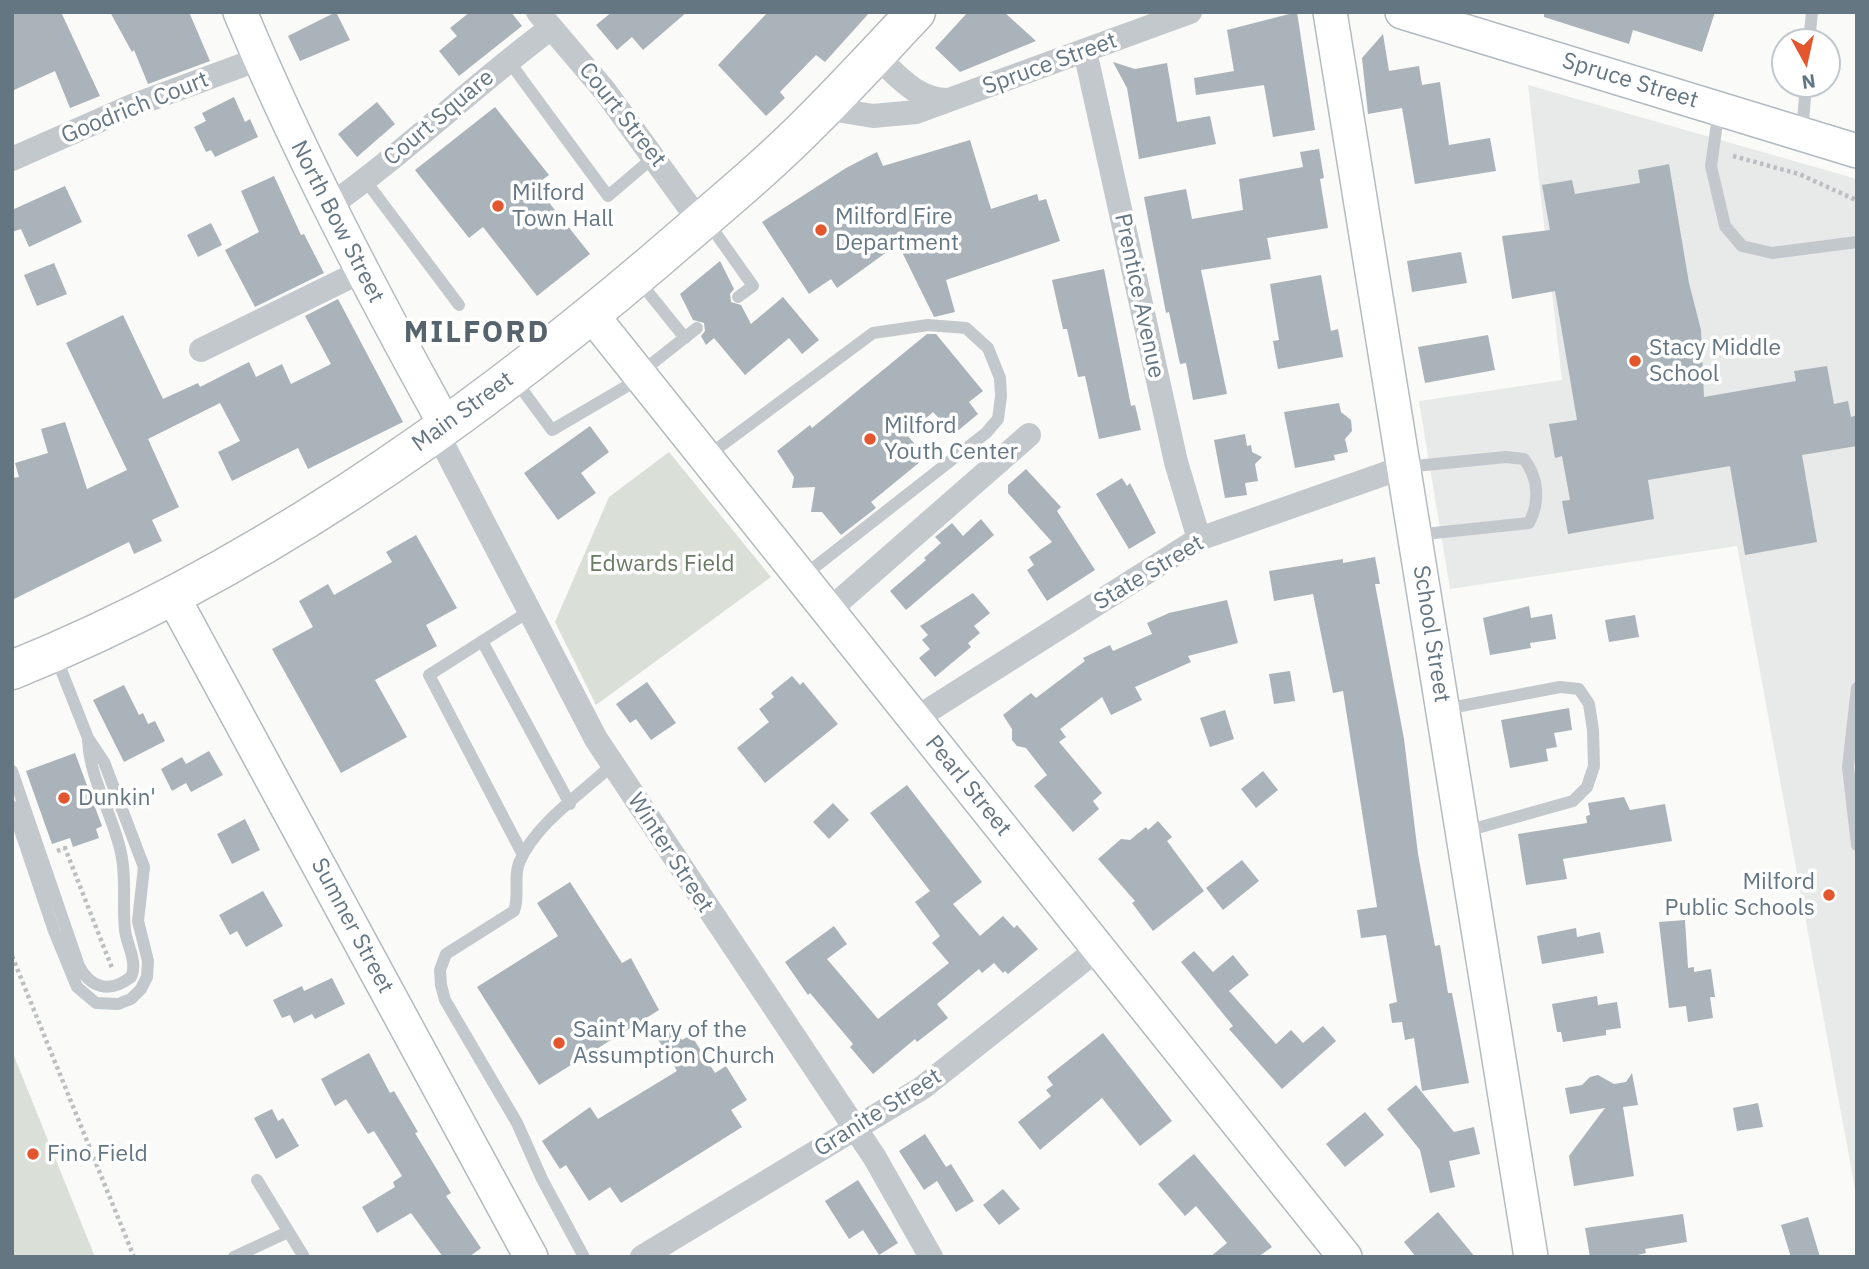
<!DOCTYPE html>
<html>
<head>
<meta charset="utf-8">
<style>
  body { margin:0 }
  #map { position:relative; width:1869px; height:1269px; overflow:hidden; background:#fafaf8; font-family:"IBM Plex Sans",sans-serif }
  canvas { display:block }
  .frame { position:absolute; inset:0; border:14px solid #657683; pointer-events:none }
  .north { position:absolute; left:1771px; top:28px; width:70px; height:70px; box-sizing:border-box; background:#fff; border:2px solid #c1c8cd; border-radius:50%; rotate:172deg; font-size:19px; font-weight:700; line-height:28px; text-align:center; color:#657683 }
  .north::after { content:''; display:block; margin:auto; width:24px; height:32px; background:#e4572e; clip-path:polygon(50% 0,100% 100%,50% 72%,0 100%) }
</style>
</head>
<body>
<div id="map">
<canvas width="1869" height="1269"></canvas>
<div class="frame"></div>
<div class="north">N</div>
</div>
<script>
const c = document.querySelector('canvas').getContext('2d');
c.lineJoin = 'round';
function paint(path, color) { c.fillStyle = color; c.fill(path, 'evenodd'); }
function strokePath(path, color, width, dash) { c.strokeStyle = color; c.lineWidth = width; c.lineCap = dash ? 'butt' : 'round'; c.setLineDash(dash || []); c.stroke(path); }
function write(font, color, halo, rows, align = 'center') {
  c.font = font + ' "IBM Plex Sans",sans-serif'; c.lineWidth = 7; c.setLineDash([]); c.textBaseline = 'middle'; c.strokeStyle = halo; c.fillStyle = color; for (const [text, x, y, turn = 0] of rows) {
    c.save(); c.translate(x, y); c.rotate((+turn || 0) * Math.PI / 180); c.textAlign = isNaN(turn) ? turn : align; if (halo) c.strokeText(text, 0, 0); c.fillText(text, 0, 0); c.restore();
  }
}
const built = new Path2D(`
  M1528,85L1857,179V1200L1737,546L1450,589L1419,401L1562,380Z`);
const green = new Path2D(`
  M669,452L771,577L596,705L555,622L609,497Z
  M12,1051L95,1257H12Z`);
const building = new Path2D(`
  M12,12H61L100,96L70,108L55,71L12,91Z
  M110,12H189L210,61L148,84L134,50L132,52Z
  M336,12L350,40L300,61L288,36Z
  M470,12H511L522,26L459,76L439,51L457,36L450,28Z
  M612,12H687L643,50L632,37L617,50L596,25Z
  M768,12H870L825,62L816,55L780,92L785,98L766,116L718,65Z
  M968,12H1004L1036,41L960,72L935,48Z
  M1297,12L1315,130L1273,137L1264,85L1196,95L1194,78L1234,71L1227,30Z
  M1544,12H1715L1702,52L1633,30L1629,44L1544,17Z
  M1383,34L1389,71L1419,66L1422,85L1440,82L1449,145L1490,138L1496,171L1415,184L1402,108L1368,114L1362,58Z
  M1113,62L1135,69L1167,63L1177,122L1210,116L1216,144L1139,159L1127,88Z
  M234,97L245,122L250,119L258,137L215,157L211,150L206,152L194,127L206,121L202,113Z
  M377,102L395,124L357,157L338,134Z
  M495,107L549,175L535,185L590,254L537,296L483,227L469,238L415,170Z
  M970,140L991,209L1037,194L1039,201L1046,199L1060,241L946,280L955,312L934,317L898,244L837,288L831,279L809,294L762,222L846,168L877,152L883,166Z
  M1319,149L1324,178L1320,179L1328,228L1267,238L1271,259L1201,270L1227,394L1193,400L1186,363L1180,364L1169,312L1166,313L1144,197L1186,189L1192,219L1243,210L1239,179L1303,167L1300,152Z
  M1669,164L1689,283L1701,330L1704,397L1796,381L1794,371L1827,366L1834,404L1848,401L1851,417L1857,415V446L1802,455L1817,542L1745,555L1730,466L1648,480L1654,519L1568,534L1562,501L1570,500L1562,456L1555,458L1549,424L1577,420L1555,291L1512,299L1502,236L1550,230L1542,185L1572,180L1575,194L1640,183L1638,170Z
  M274,176L301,235L304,234L324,273L255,307L225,250L259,232L241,191Z
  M65,186L82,222L29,247L21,229L12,232V210Z
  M211,223L222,245L198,257L187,235Z
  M1461,252L1467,283L1412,292L1407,261Z
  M720,261L734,289L730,294L731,302L741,305L751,324L783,297L819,340L802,354L789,338L745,375L714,338L706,345L701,336L705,331L704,323L693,320L680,294Z
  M54,263L67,294L37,306L24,275Z
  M1104,269L1131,406L1135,405L1141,430L1099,439L1085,376L1078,377L1067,329H1063L1052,280Z
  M1321,275L1331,331L1338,329L1343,357L1278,369L1273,341L1279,340L1270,284Z
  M338,299L403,422L308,469L298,448L232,481L218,452L240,441L220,403L148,439L179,507L152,520L162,541L134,554L129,542L12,600V478L19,477L15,463L48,453L41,429L65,422L87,489L127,470L66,343L123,315L163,399L198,383L200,387L249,362L256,377L282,364L291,384L331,364L305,316Z
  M927,334H936L983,391L969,402L978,414L954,434L933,412L907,435L926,457L871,502L876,508L841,535L822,512H811L815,487L792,488L794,477L777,451L810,425L812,428Z
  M1488,335L1495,370L1425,383L1418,347Z
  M1339,403L1341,412L1351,420L1352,431L1345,439L1348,452L1334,455L1335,460L1295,468L1284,412Z
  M590,426L609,452L581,473L596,493L558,520L524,473Z
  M1245,434L1247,446L1251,445L1252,452L1262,457L1255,464L1258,481L1245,483L1247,495L1225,498L1214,440Z
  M1026,469L1061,507L1057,511L1095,570L1047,601L1027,570L1034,565L1029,557L1052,542L1008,493V485Z
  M1122,478L1127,486L1130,483L1156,533L1129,549L1096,494Z
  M981,519L994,535L906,610L890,591L926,560L924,558L941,543L935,537L952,523L963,536Z
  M416,535L457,608L426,625L437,646L375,680L407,737L341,773L272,649L313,627L299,601L328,584L334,595L392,562L386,552Z
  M1375,557L1380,584H1375L1404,739L1418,854L1435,946L1440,945L1448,993H1452L1469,1083L1422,1091L1414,1038L1405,1040L1402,1022L1392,1023L1389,1004L1397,1002L1386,935L1361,938L1357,910L1377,907L1343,691L1333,693L1313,594L1274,601L1269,571L1343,559V563Z
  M973,593L990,613L974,626L980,633L968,643L971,647L935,677L919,658L930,649L922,640L928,635L920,626Z
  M1227,600L1238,643L1188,656L1191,662L1135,687L1142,700L1111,715L1102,697L1060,729L1066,737L1059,742L1102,793L1093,801L1099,809L1073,832L1034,786L1047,775L1026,748L1017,746L1012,740V729L1003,715L1031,693L1036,698L1085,661L1083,658L1110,645L1113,651L1152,634L1147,623L1169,613Z
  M1529,606L1531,618L1552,614L1556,639L1530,643L1531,648L1490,655L1483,618Z
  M1635,615L1639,637L1609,642L1605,620Z
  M1290,671L1295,701L1274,704L1269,674Z
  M792,676L800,685L803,682L838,724L765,783L737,748L769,722L759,709L774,697L771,693Z
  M647,682L676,723L651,740L636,719L630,723L616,704Z
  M124,685L139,715L143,713L148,724L155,721L165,741L124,762L93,700Z
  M1569,708L1572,730L1554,733L1557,747L1546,749L1548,761L1510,768L1501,720Z
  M1225,710L1234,739L1210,747L1200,718Z
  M209,751L223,775L191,792L186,783L172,791L161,769L182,757L186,764Z
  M75,753L102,826L96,829L99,838L73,847L70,838L52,844L26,771Z
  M1263,771L1278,790L1256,808L1241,789Z
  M907,785L982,882L953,904L980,936L1003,916L1014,928L1017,925L1038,949L1008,974L1005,971L1003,973L994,963L982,973L979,969L937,1004L948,1018L917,1042L915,1039L873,1074L850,1047L853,1044L810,993L808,995L785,962L834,926L847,944L827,959L878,1019L949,963L932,943L940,936L915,902L930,891L870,813Z
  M1624,797L1630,810L1665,804L1672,841L1563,859L1567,879L1526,885L1518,834L1587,823L1586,816L1590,815L1588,803Z
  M833,803L849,820L829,839L813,822Z
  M245,819L260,850L232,864L217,834Z
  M1158,821L1172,837L1167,841L1204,891L1153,931L1132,903L1135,901L1098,859L1121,839L1130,840L1146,827L1148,830Z
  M1242,860L1259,881L1223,910L1206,888Z
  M570,882L622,963L631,958L659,1010L539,1085L477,987L558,936L537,903Z
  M263,891L283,926L246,947L237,931L230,935L219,915Z
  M1685,920L1688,968L1694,967V972L1711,969L1715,997H1710L1713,1018L1688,1022L1686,1006L1669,1008L1659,922Z
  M1576,928L1577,937L1600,932L1604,953L1542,964L1537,936Z
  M1194,951L1213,972L1233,955L1249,975L1229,991L1276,1044L1291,1030L1303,1043L1323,1026L1336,1041L1282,1089L1229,1029L1233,1026L1181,962Z
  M332,978L345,1004L315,1019L312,1014L294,1023L290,1015L282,1018L273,1000L302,986L304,991Z
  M1597,996L1598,1005L1617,1002L1621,1028L1606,1030V1035L1563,1042L1561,1032H1557L1552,1004Z
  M673,1026L682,1040L691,1035L715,1073L726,1066L747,1100L731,1110L742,1127L621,1203L610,1187L589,1201L566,1165L560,1169L542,1141L590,1107L598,1119L677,1071L656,1036Z
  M1103,1033L1172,1121L1140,1146L1102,1098L1040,1150L1018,1122L1051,1096L1046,1090L1053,1085L1047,1077Z
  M369,1053L390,1093L394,1091L418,1132L415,1133L451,1193L446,1196L481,1248L469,1257H443L411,1213L377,1233L362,1207L395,1187L393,1182L402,1176L374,1131L368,1134L346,1099L335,1106L321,1079Z
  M1632,1073L1638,1105L1623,1107L1634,1176L1574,1186L1569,1156L1605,1108L1570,1114L1565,1088L1582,1085L1590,1077L1598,1075L1614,1084L1626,1082Z
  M1416,1085L1454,1132L1474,1127L1480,1154L1449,1161L1455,1187L1430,1193L1420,1150L1387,1109Z
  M1758,1103L1763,1127L1737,1131L1733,1108Z
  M272,1109L278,1121L283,1118L299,1146L276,1159L254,1118Z
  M1365,1112L1384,1135L1345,1167L1326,1144Z
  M925,1134L946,1167L951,1164L974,1201L956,1212L937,1181L924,1190L899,1151Z
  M1194,1154L1272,1247L1258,1257H1210L1227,1243L1196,1206L1185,1216L1158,1184Z
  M858,1180L898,1243L879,1255L863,1230L849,1239L825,1201Z
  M1003,1189L1020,1209L999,1225L983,1205Z
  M1438,1212L1475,1257H1416L1404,1242Z
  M1683,1214L1687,1242L1645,1249L1646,1253L1629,1257H1590L1585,1228Z
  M1808,1217L1820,1257H1791L1781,1225Z`);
const path = new Path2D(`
  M1733,156L1799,174L1856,200
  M57,851L65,848L112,968
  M12,956L134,1257`);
const lane = new Path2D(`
  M1809,42L1812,12
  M508,60L608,196L655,156
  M1719,109L1711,166L1725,226L1742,246L1772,253L1857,242
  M1802,134L1806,84
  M365,180L459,305
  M707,221L753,286L738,297
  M639,281L685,338
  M640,373L697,328
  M515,380L552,430L639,379
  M706,457L873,333L928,325L966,328L988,348L1000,378L1001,396L998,419L986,433L802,577
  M1405,467L1506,457L1524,459C1539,479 1540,502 1529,523L1415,535
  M482,641L570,804
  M1857,688L1848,767L1857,845
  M1445,709L1560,687L1579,689L1589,704L1593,730L1594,766L1587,787L1573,801L1463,832
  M12,771L79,966C91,989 110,993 131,977C138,962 127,946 125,930C122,904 127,879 121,853C113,814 89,779 88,738
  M12,806L54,931L77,987L96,1003L118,1004L131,999L141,989L147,977L148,961L138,921L144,867L104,762L88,738L56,657
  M523,855L429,675L528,612
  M257,1180L304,1257
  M234,1257L288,1232
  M584,1257L542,1179L517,1123L445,1000L441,985L440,970L446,954L514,911C520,895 513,879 519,863C535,824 582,793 612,765`);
const street = new Path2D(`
  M538,12L605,91L700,222
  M1085,51L1176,462L1199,539
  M875,55C897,75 916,100 948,100
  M825,108L873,116L916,112L1190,12
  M12,159L132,106L259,59
  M328,207C406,152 474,85 551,28
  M201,350L360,272
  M437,433L596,739L875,1158L931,1257
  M828,611L1029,435
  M915,719L1199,539L1404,467
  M642,1257L922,1088L1099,948`);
const secondary = new Path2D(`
  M240,12C300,155 371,291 446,426
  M1330,12L1531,1257
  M1402,12L1857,151
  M591,314L1345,1257
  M172,595L531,1257`);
const primary = new Path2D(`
  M12,670C248,575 461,426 654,262C708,215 764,170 814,119C849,84 882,48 916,12`);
const markers = [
  [498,206,7,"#e4572e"],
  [821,230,7,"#e4572e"],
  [1635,361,7,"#e4572e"],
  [870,439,7,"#e4572e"],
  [64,798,7,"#e4572e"],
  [1829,895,7,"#e4572e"],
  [559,1043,7,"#e4572e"],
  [33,1154,7,"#e4572e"]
];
const streetNames = [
  ["Spruce Street",1050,64,-20],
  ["Spruce Street",1630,81,17],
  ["Goodrich Court",135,108,-22],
  ["Court Street",622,115,52],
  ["Court Square",439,118,-40],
  ["North Bow Street",337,222,63],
  ["Prentice Avenue",1139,296,78],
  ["Main Street",463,412,-36],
  ["State Street",1149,573,-31],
  ["School Street",1431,634,81],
  ["Pearl Street",968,786,51],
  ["Winter Street",670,853,57],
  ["Sumner Street",352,926,62],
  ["Granite Street",878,1113,-32]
];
const poiNames = [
  ["Milford",512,193],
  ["Town Hall",512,219],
  ["Milford Fire",835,217],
  ["Department",835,243],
  ["Stacy Middle",1649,348],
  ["School",1649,374],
  ["Milford",884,426],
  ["Youth Center",884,452],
  ["Dunkin'",78,798],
  ["Milford",1815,882,"right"],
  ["Public Schools",1815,908,"right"],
  ["Saint Mary of the",573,1030],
  ["Assumption Church",573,1056],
  ["Fino Field",47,1154]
];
const parkNames = [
  ["Edwards Field",662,564]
];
const districtNames = [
  ["MILFORD",477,333]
];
paint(built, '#e8e9e9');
paint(green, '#dadfd7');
paint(building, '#aab3b9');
strokePath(secondary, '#b3babf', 36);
strokePath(primary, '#b5babe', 41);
strokePath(path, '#bbbfc2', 4.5, [3.5, 3.5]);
strokePath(lane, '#c3c8cc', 12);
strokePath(street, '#c3c8cc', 24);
strokePath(secondary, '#fff', 33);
strokePath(primary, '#fff', 38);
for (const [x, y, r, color] of markers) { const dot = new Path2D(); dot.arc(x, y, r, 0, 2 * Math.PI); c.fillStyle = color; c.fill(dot); strokePath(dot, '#fff', 2.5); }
write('23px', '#657683', '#fff', streetNames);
write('23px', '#657683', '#fff', poiNames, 'left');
write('23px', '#687a64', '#fff', parkNames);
c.letterSpacing = '2px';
write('bold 30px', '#57646e', '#fff', districtNames);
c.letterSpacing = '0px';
</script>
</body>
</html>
